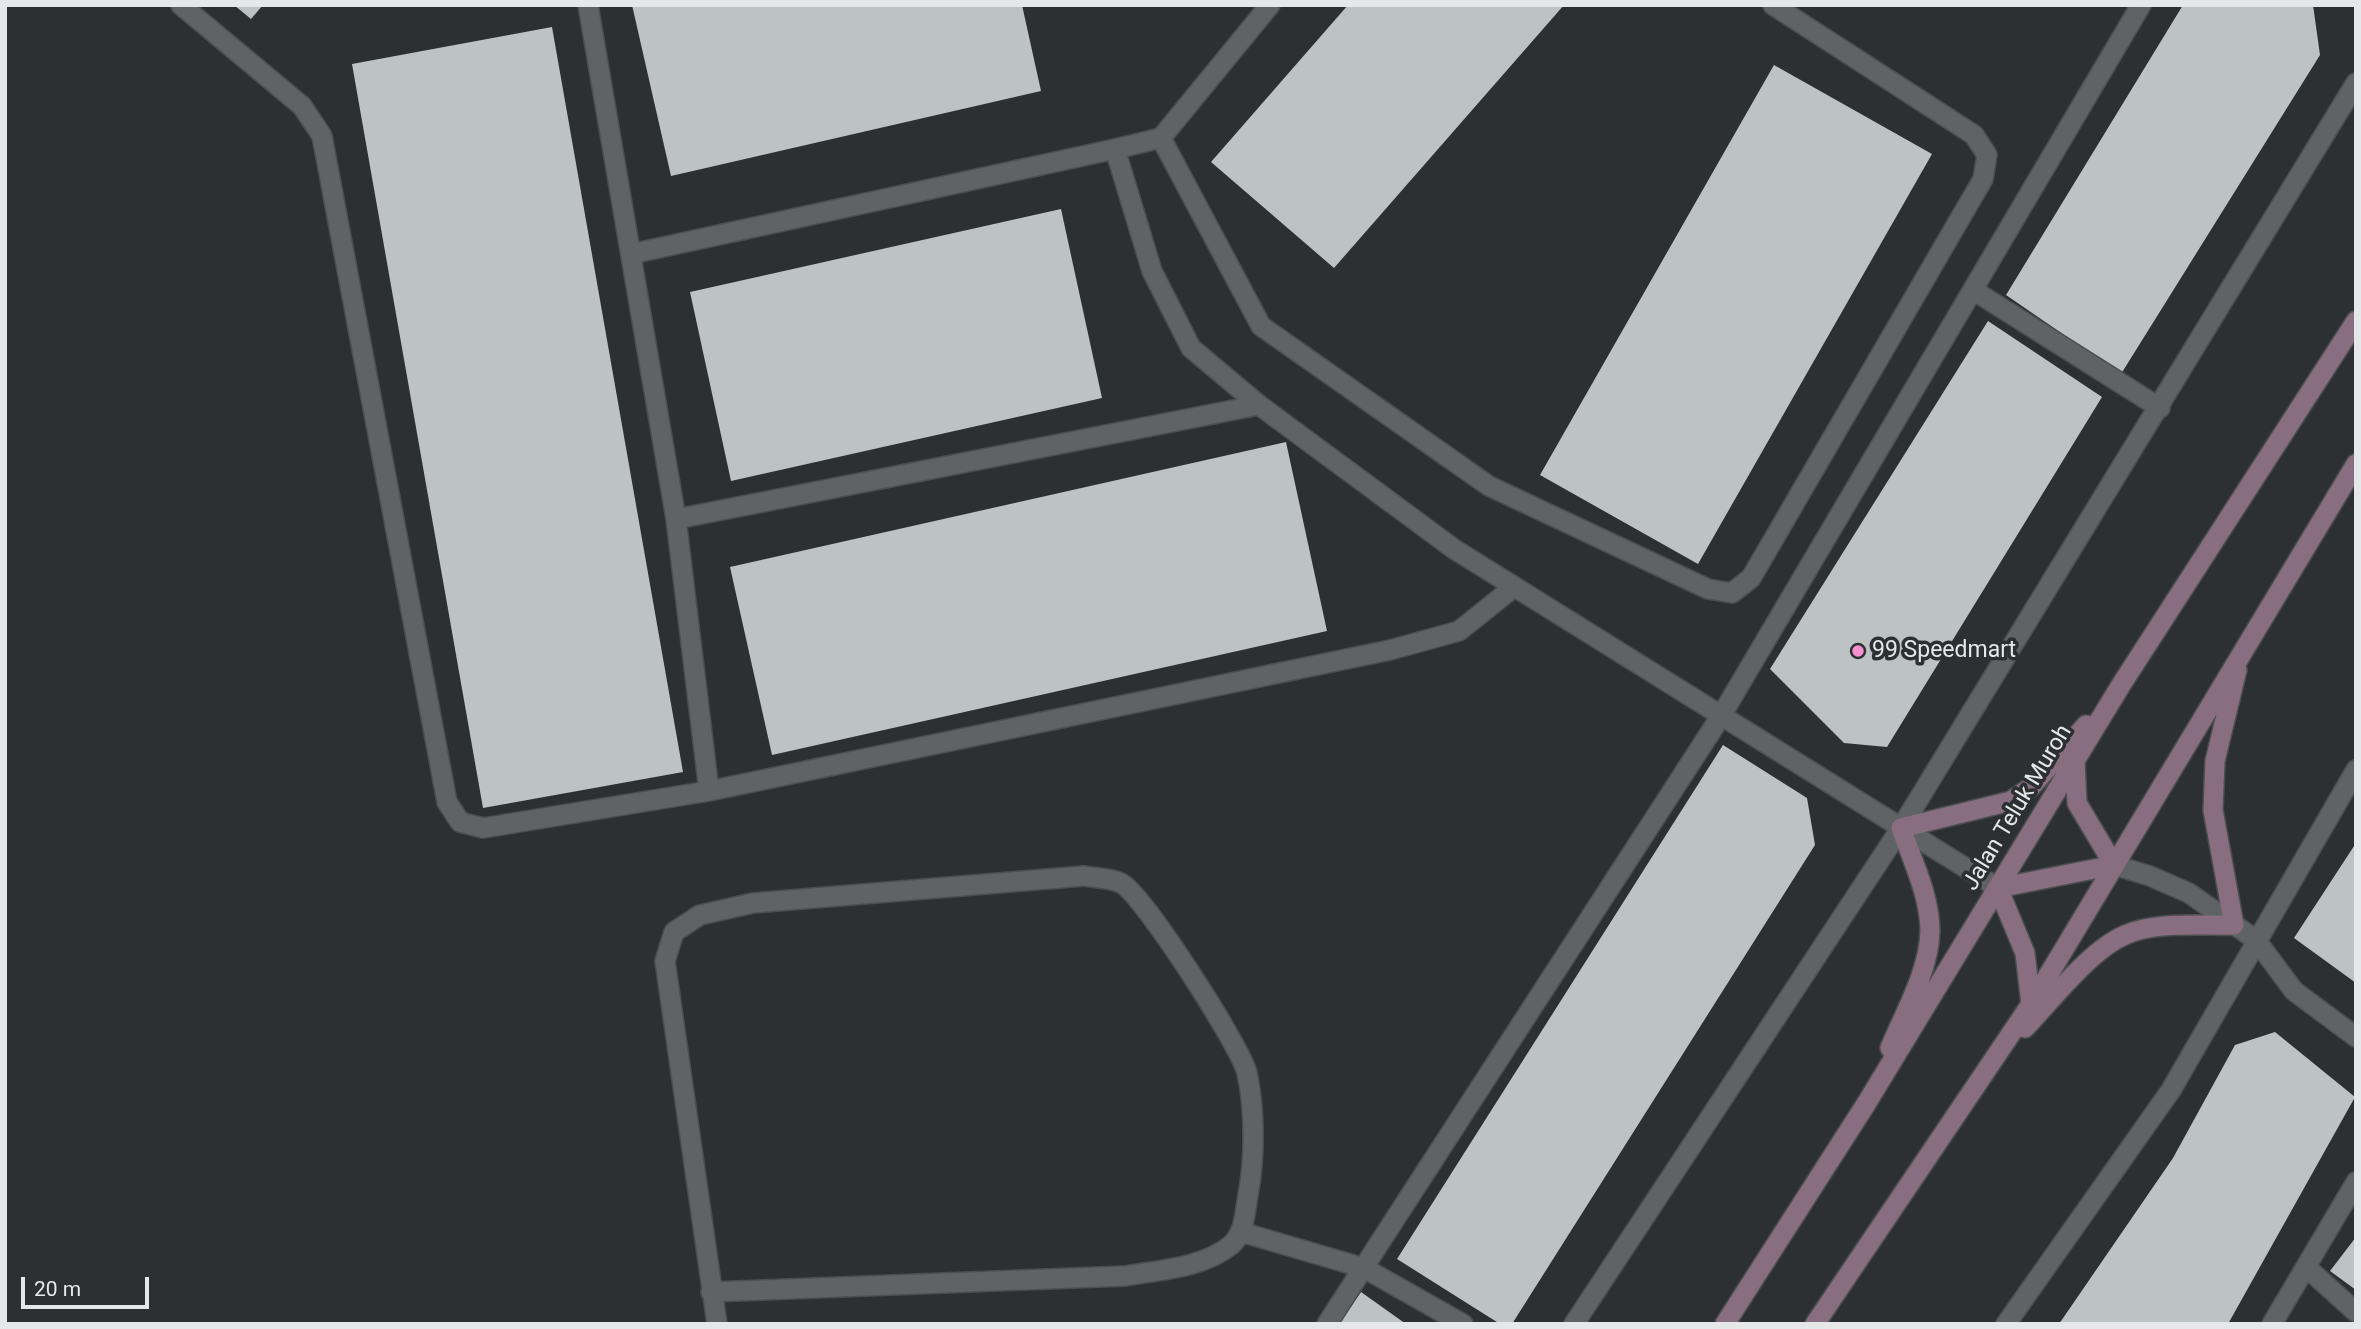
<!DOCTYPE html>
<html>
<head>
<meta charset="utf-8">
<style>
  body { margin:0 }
  #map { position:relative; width:2361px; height:1329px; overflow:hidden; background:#2d3032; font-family:Roboto,sans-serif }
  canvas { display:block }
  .frame { position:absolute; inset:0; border:7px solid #e5e7e8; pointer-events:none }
  .scale { position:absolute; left:21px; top:1277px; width:128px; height:32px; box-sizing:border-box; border:4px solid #e5e7e8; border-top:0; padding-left:9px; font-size:21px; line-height:24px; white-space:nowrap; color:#e5e7e8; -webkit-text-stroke:5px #2d3032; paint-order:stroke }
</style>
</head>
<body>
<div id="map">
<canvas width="2361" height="1329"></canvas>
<div class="frame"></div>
<div class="scale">20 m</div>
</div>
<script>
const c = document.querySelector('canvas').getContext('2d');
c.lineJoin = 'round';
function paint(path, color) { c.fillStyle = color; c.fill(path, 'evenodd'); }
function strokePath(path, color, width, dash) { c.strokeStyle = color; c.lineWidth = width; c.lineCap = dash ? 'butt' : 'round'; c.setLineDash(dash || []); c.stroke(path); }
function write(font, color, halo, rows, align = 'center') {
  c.font = font + ' Roboto,sans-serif'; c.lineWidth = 7; c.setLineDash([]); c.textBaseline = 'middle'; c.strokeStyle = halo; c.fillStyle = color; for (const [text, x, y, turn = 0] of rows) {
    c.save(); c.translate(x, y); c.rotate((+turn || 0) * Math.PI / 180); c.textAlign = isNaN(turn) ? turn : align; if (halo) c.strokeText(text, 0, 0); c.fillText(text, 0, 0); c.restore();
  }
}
const building = new Path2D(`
  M234,5H263L251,19Z
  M632,5H1022L1041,91L671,176Z
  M1348,5H1564L1334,268L1211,162Z
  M2183,5H2313L2320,55L2121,374L2006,295Z
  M552,27L683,772L483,808L352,64Z
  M1774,65L1932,154L1698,564L1540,475Z
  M1061,209L1102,398L731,481L690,292Z
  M1988,321L2102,397L1887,747L1844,743L1770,669Z
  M1286,442L1327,631L772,755L730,567Z
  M1723,745L1807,798L1815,845L1512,1324H1500L1397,1259Z
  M2356,843V983L2294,938Z
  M2275,1032L2355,1097L2228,1324H2059L2173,1158L2235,1045Z
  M2356,1237V1290L2330,1271Z
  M1361,1292L1406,1324H1339Z`);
const service = new Path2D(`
  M181,5L302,106L322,136L447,802L460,822L483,828L709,791L1390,650L1459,631L1514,587
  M588,5L676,519L709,791
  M631,254L1115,149
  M1973,290L2160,408
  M676,519L1259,405
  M1084,876C1095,878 1111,878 1121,883C1143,894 1241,1047 1247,1073C1255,1110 1255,1159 1248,1195C1245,1211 1245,1233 1231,1245C1203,1268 1160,1270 1125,1276
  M1241,1232L1364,1268L1463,1324
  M2306,1267L2356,1312
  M1327,1324L1721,716L2141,5
  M2272,1324L2356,1182`);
const minor = new Path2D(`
  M1270,5L1161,138L1115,149L1152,271L1191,348L1259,405L1454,549L1998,888
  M1161,138L1261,326L1489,486L1708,589L1732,593L1751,578L1983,179L1987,155L1974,135L1773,5
  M2114,865L2150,876L2189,893L2256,940L2294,991L2356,1037
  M711,1292L1125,1276
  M717,1324L665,961L674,932L700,915L753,903L1084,876
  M1574,1324L1901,828L2356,83
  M2006,1324L2171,1090L2356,770`);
const secondary = new Path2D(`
  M2075,761L2077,803L2114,865
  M1998,888L2025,953L2031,1004
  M1998,888L2114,865
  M2025,1028C2052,1000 2090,950 2125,935C2156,921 2201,926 2234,925L2213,810L2215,761L2237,670
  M1890,1048C1905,1012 1929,971 1930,931C1930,896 1912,860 1901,828L2011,801L2031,787L2086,725
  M1725,1324L1866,1104L2121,685L2356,321
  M1815,1324L2031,1004L2356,464`);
const markers = [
  [1858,651,7,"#f690cf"]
];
const poiNames = [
  ["99 Speedmart",1872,651]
];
const streetNames = [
  ["Jalan Teluk Muroh",2018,808,-59]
];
paint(building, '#bdc2c3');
strokePath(service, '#4b4e4f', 22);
strokePath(minor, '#4b4e4f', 22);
strokePath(secondary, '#4b4e4f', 22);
strokePath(service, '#5f6365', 19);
strokePath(minor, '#5f6365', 19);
strokePath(secondary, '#896d81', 19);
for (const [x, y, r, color] of markers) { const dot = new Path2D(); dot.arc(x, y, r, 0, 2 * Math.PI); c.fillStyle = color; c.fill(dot); strokePath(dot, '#2d3032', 2.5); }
write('23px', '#e5e7e8', '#2d3032', poiNames, 'left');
write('23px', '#e5e7e8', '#2d3032', streetNames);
</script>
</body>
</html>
